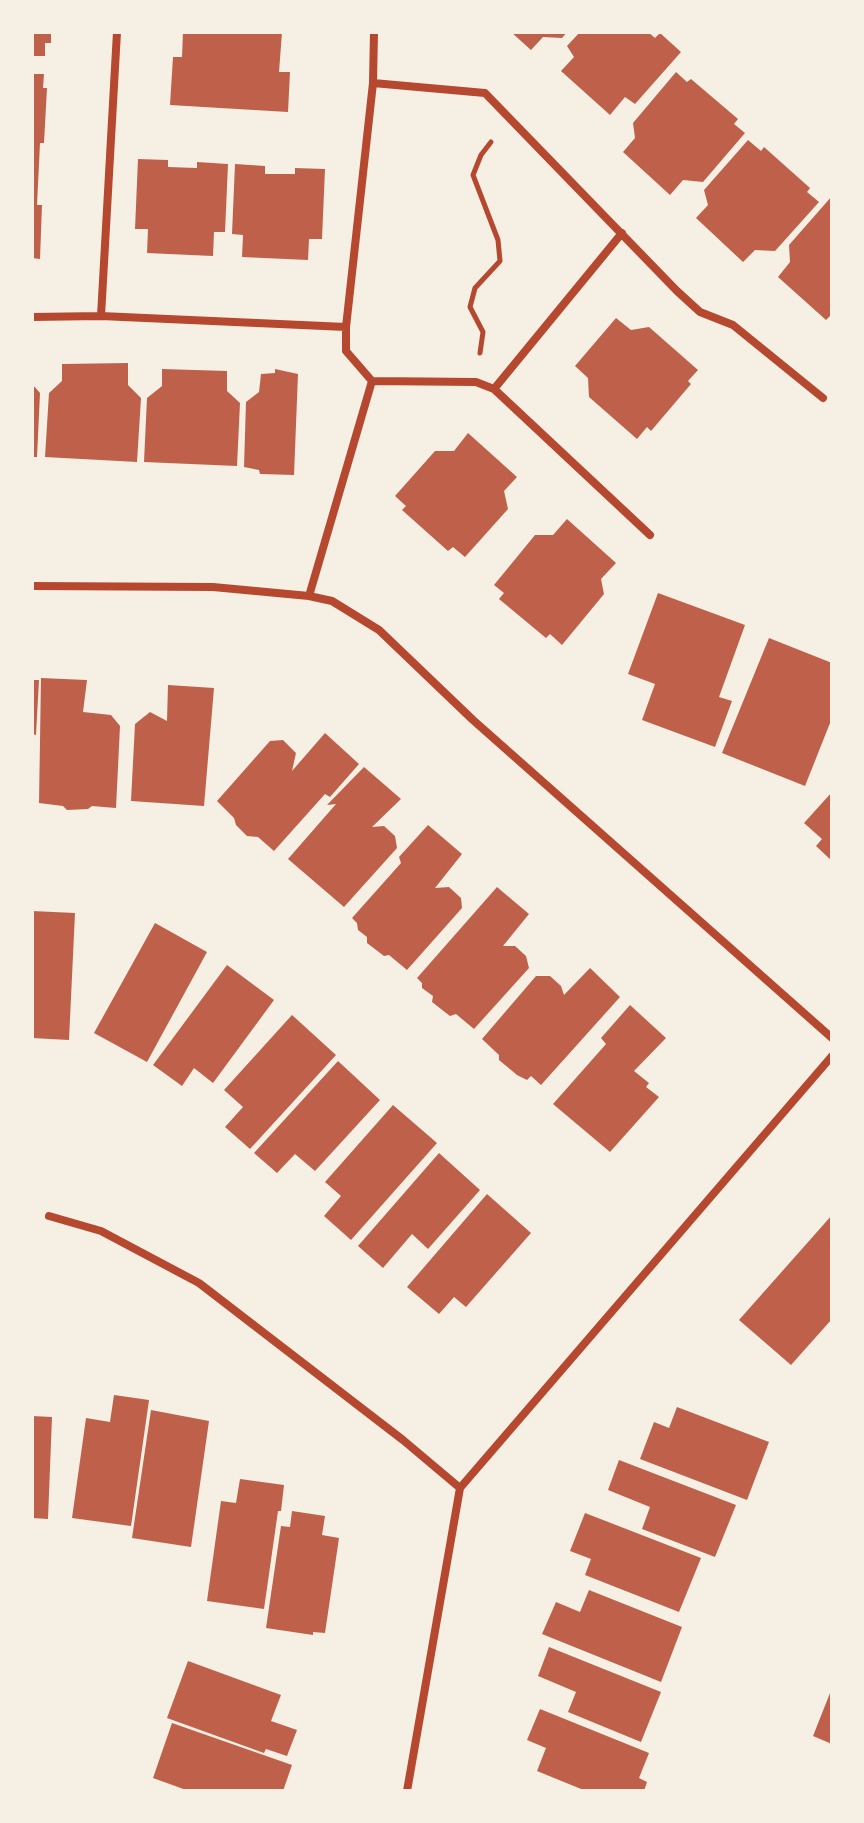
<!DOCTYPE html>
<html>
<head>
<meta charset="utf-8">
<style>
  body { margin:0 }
  #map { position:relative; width:864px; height:1823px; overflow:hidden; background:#f6efe4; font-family:Helvetica,sans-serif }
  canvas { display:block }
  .frame { position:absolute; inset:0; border:34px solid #f6efe4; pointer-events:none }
</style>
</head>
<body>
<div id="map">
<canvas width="864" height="1823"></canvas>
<div class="frame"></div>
</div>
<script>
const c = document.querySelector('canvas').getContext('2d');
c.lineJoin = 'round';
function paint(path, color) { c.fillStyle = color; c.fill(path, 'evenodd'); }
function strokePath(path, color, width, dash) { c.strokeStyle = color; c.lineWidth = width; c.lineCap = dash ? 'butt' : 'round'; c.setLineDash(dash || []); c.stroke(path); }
const building = new Path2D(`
  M32,32H51V43H45V56H32Z
  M183,32H282L279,72H290L288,112L170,105L173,57H182Z
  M511,32H567L562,38L543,37L531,50Z
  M580,32H648L655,38L660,33L681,52L635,104L625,97L610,115L561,71L574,57L567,46Z
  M676,72L687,82L691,79L738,119L734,124L745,133L703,182L683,180L670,195L623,152L635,138L633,123Z
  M32,74H44L43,88H47L44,143H40L37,205H42L40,259L32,258Z
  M748,140L761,151L764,147L810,188L807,192L819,202L775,251L755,250L743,262L696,218L708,205L704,190Z
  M138,159L168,160V167L197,168V162L228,164L225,232H214L213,256L147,253L148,229H135Z
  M235,164L265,166V174H295V168L325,169L322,239H309L308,260L242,257L243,235L232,234Z
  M832,196V314L826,320L778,277L790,262L789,245Z
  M616,318L631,330L649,327L698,370L688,381L691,384L651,431L647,427L637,439L589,397L588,378L575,366Z
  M128,363V385L141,398L137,462L45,457L49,393L62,381V364Z
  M162,369L227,371V391L240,403L237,466L144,462L147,398L162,386Z
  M275,369L298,374L294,475L260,474L259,470L244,467L246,402L259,392L261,374L275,373Z
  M32,384L40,393L37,457H32Z
  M468,433L517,477L504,491L508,509L465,557L453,547L448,551L402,510L406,506L395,496L435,451H454Z
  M567,519L616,563L601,579L604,594L562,645L550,634L546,638L499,599L504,593L494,585L535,535H553Z
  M658,593L745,625L719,697L732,701L715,747L642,720L655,684L628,674Z
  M769,638L832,663V718L805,786L722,753Z
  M41,678L87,680L83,712L111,715L120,726L116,808L92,806L88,809L67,810L63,806L39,803Z
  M32,680H39L36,735L32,734Z
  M168,685L214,688L204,806L131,801L135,724L150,712L167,721Z
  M325,733L359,764L330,797L325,794L274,851L258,837L247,836L236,825L234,818L217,801L270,741L283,740L296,753L292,771Z
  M364,767L401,799L372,827L384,826L395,836L397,848L344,907L288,859L336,804L327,805Z
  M832,792V861L816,846L822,839L804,823Z
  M428,825L462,854L435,888L449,887L461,898L462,908L407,970L389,955L384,956L367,943V937L358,930L357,923L352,918L401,863L399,857Z
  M497,887L529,914L503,946H515L526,956L529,968L474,1029L456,1014L450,1016L432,1002L433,996L422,988V983L417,978Z
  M32,911L75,913L69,1040L32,1038Z
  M155,923L207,952L147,1062L94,1033Z
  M227,965L274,1000L213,1083L194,1068L182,1086L153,1065Z
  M590,968L620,997L541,1085L531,1076L527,1080L517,1075L499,1060V1055L482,1039L536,976H550L561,986L564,995Z
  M630,1005L666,1038L634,1071L649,1083L646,1087L659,1097L610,1152L553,1104L606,1044L601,1038Z
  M292,1015L336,1055L250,1149L225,1127L243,1107L224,1090Z
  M338,1061L380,1100L315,1171L295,1154L277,1173L254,1153Z
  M393,1105L437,1143L351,1240L324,1216L341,1196L325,1182Z
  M439,1153L480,1190L428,1249L412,1234L383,1268L358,1246Z
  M487,1194L531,1233L466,1307L454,1297L439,1314L407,1287Z
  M832,1215V1319L791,1365L739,1320Z
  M114,1395L149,1400L131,1526L72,1518L86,1418L110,1422Z
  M677,1407L769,1442L747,1500L640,1459L654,1422L669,1428Z
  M151,1410L209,1421L191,1547L132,1538Z
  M32,1416L52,1417L48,1519L32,1518Z
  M619,1460L736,1505L715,1557L642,1529L650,1507L608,1490Z
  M240,1479L284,1485L281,1511H278L264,1609L207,1601L221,1501L236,1503Z
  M292,1511L325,1516L322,1535L339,1538L325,1633L313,1632V1635L266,1628L281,1526L290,1527Z
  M585,1513L701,1558L679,1612L585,1575L591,1559L570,1551Z
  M589,1590L682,1627L661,1682L542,1634L556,1602L580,1612Z
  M549,1647L661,1692L641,1742L568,1712L576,1692L538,1676Z
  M188,1661L281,1695L271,1721L297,1730L287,1756L266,1749L264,1753L167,1718Z
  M832,1688V1744L813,1736Z
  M540,1709L649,1753L639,1778L647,1782L644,1791H586L537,1771L546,1748L527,1740Z
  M172,1723L292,1765L283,1791H189L153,1778Z`);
const path = new Path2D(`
  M480,353L483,332L470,307L475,288L500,261L498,240L473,175L481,155L491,142`);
const minor = new Path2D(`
  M374,32L373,83L346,327V351L372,381L476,382L494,389L650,535
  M373,83L485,93L677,291L700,312L733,325L823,398
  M101,316L117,32
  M32,317L101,316L346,327
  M494,389L622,233
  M32,586L213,587L309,596L332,601L379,630L473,720L832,1038
  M309,596L372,381
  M49,1216L101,1231L199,1283L403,1440L460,1488
  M407,1791L460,1488L832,1056`);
paint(building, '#bf614a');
strokePath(path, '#b5482f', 5);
strokePath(minor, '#b5482f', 8);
</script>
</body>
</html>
